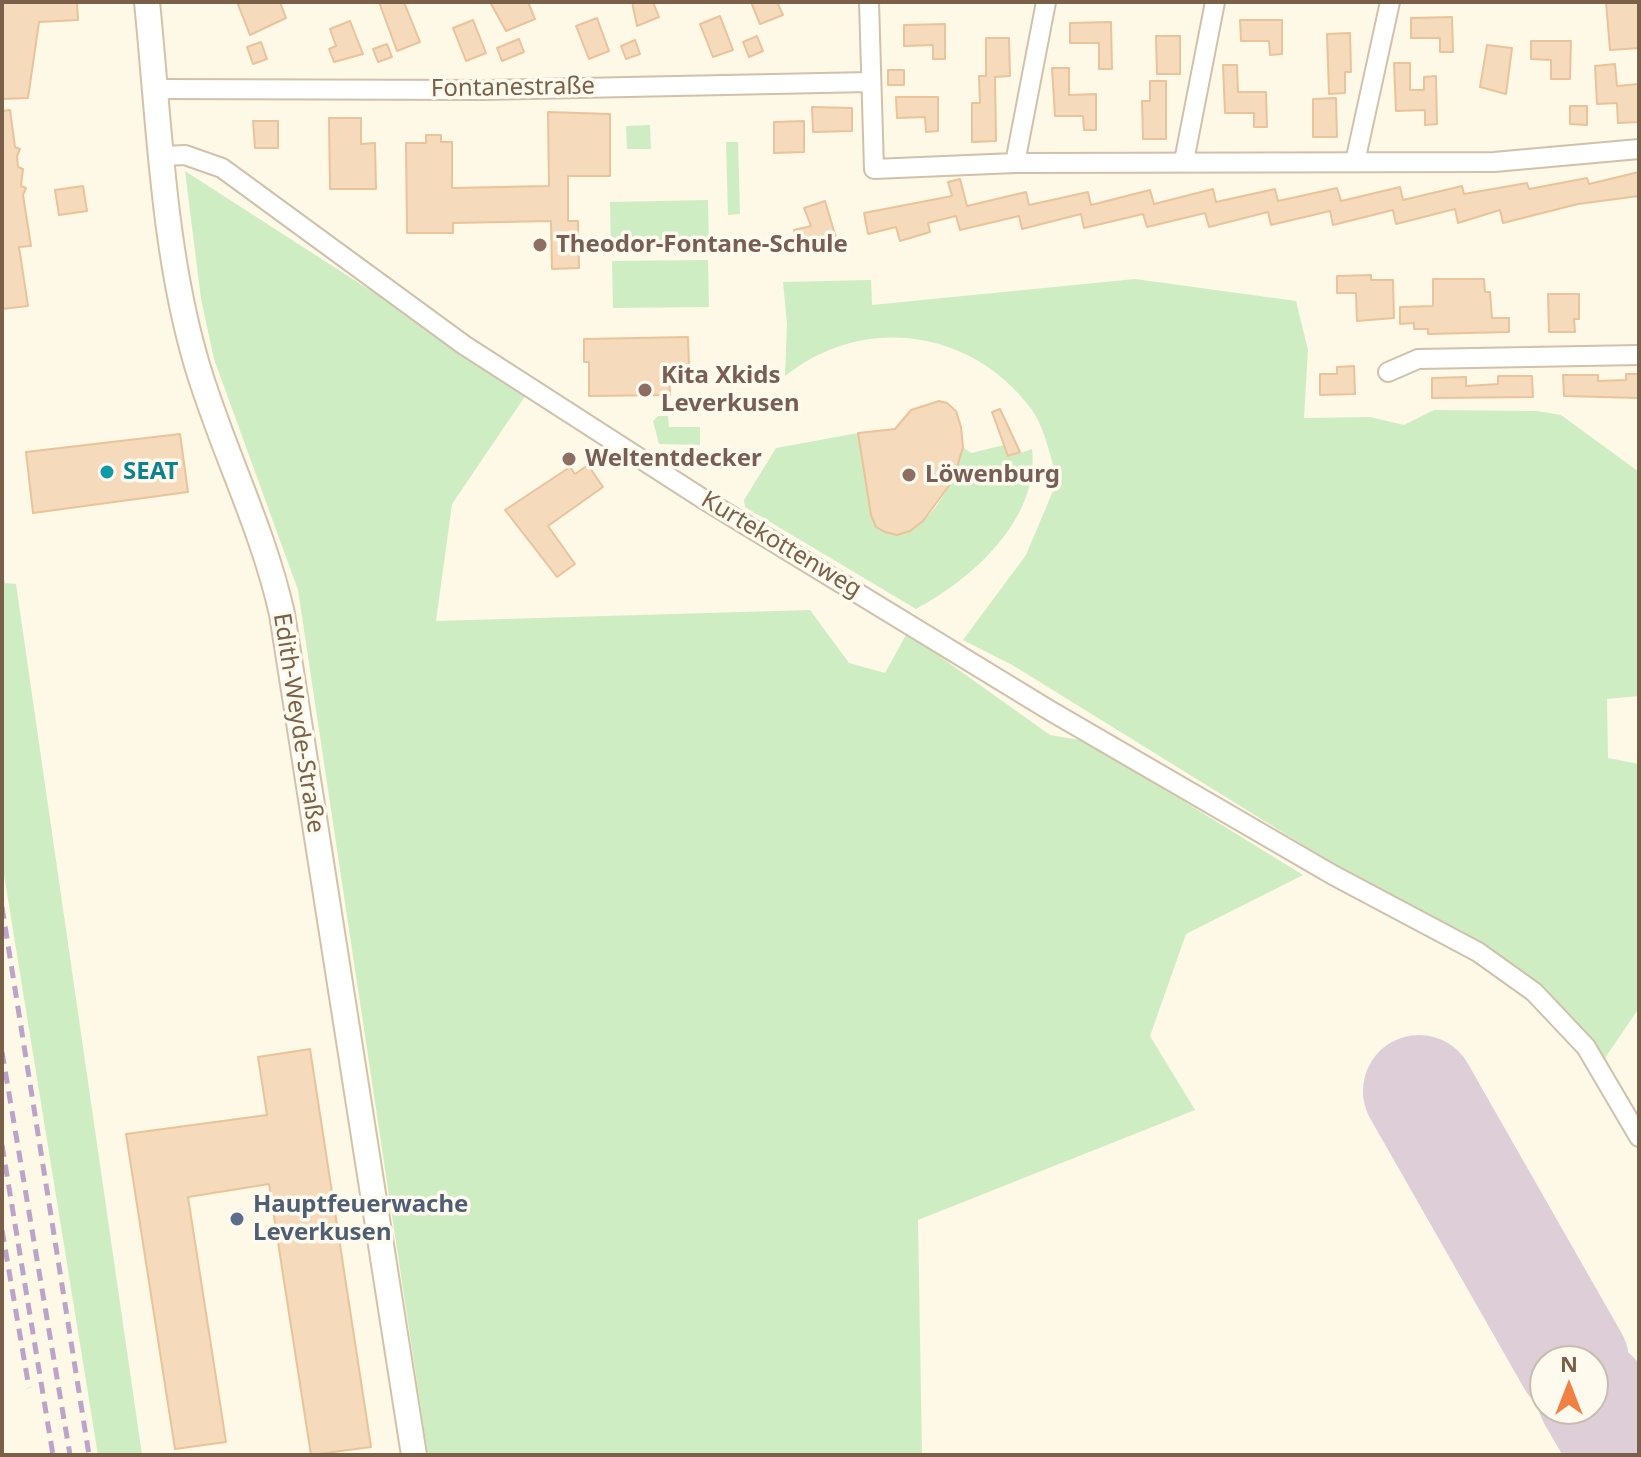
<!DOCTYPE html>
<html>
<head>
<meta charset="utf-8">
<style>
  body { margin:0 }
  #map { position:relative; width:1641px; height:1457px; overflow:hidden; background:#fef8e6; font-family:"Noto Sans",sans-serif }
  canvas { display:block }
  .frame { position:absolute; inset:0; border:4px solid #7a6048; pointer-events:none }
  .north { position:absolute; left:1529px; top:1345px; width:80px; height:80px; box-sizing:border-box; background:#fffaee; border:2px solid #cabcac; border-radius:50%; rotate:0deg; font-size:22px; font-weight:700; line-height:32px; text-align:center; color:#7a6048 }
  .north::after { content:''; display:block; margin:auto; width:28px; height:36px; background:#f08043; clip-path:polygon(50% 0,100% 100%,50% 72%,0 100%) }
</style>
</head>
<body>
<div id="map">
<canvas width="1641" height="1457"></canvas>
<div class="frame"></div>
<div class="north">N</div>
</div>
<script>
const c = document.querySelector('canvas').getContext('2d');
c.lineJoin = 'round';
function paint(path, color) { c.fillStyle = color; c.fill(path, 'evenodd'); }
function strokePath(path, color, width, dash) { c.strokeStyle = color; c.lineWidth = width; c.lineCap = dash ? 'butt' : 'round'; c.setLineDash(dash || []); c.stroke(path); }
function write(font, color, halo, rows, align = 'center') {
  c.font = font + ' "Noto Sans",sans-serif'; c.lineWidth = 7; c.setLineDash([]); c.textBaseline = 'middle'; c.strokeStyle = halo; c.fillStyle = color; for (const [text, x, y, turn = 0] of rows) {
    c.save(); c.translate(x, y); c.rotate((+turn || 0) * Math.PI / 180); c.textAlign = isNaN(turn) ? turn : align; if (halo) c.strokeText(text, 0, 0); c.fillText(text, 0, 0); c.restore();
  }
}
const green = new Path2D(`
  M650,125L651,149H627L626,126Z
  M726,142H738L740,214L728,215Z
  M185,171L528,392L452,504L436,621L810,610L849,663L885,673L907,633L1050,735L1086,741L1303,875L1186,934L1150,1036L1195,1110L918,1220L922,1455H428L298,590L214,359L201,299Z
  M708,200L709,249L611,251L610,202Z
  M708,260L709,307L613,308L612,261Z
  M1135,279L1296,301L1308,350L1304,418L1370,417L1404,425L1434,410L1537,411L1561,415L1639,472V696L1607,699L1608,758L1639,764V1008L1605,1058L1531,980L1458,931L1329,861L1014,666L963,640L1026,555L1058,479C1050,458 1045,428 1032,410C973,329 864,313 785,376L787,324L783,282L871,280L872,305Z
  M658,416H668L669,427H700V445L659,444L653,421Z
  M858,433L871,515L876,527L897,535C935,525 953,481 963,447L971,453L1004,445L1008,457L1032,449C1040,519 972,579 916,609L745,507L744,500L776,448Z
  M2,568L5,583L16,584L142,1455H98L2,862Z`);
const runway = new Path2D(`
  M1419,1091L1573,1361
  M1593,1396L1627,1455`);
const building = new Path2D(`
  M2,2H77L78,20L39,22L28,98L2,99Z
  M237,2H280L286,18L250,35Z
  M379,2H404L420,42L397,51Z
  M490,2H528L535,19L506,31Z
  M632,2H653L659,17L637,26Z
  M751,2H777L783,15L760,24Z
  M1606,2H1639V48L1610,50Z
  M720,16L733,50L713,57L700,24Z
  M1452,17L1453,52H1440V38H1411V18Z
  M597,18L609,51L589,59L576,26Z
  M473,20L486,53L466,61L453,28Z
  M1240,20H1282V54L1270,55L1269,41H1241Z
  M350,21L363,54L334,62L329,49L336,46L330,29Z
  M1111,22L1112,69H1099V43H1070V23Z
  M945,24V59H933V45L904,46V25Z
  M1350,33L1351,72H1345V93L1329,94L1327,34Z
  M757,36L763,51L749,57L743,42Z
  M1156,36H1180V74H1157Z
  M986,38H1009L1010,76L995,77L996,141L972,142V103H980L979,76H986Z
  M519,39L524,52L502,61L497,48Z
  M635,40L640,54L626,59L621,46Z
  M1531,41H1571L1570,79H1551V60L1531,59Z
  M261,42L267,59L253,64L247,47Z
  M387,44L392,57L378,62L373,49Z
  M1487,45L1512,48L1506,94L1480,87Z
  M1394,63H1410V90H1424V77L1436,76L1437,124L1425,125V110L1396,111Z
  M1615,64L1617,86L1639,84V122L1618,123L1617,103L1597,104L1595,66Z
  M1223,65H1237L1238,92H1266L1267,127H1254V113H1225Z
  M1052,68H1069V95L1096,94V130H1084L1083,116H1055Z
  M888,70H904V85H888Z
  M1150,81H1166V139H1143L1142,101H1150Z
  M896,97H938V131L926,132L925,117L897,118Z
  M1336,98L1337,137H1313V99Z
  M1570,106H1587V125L1570,124Z
  M812,107L852,108V131L813,132Z
  M10,110L15,147L20,149L17,156L18,167L23,169L21,186L26,188L23,195L31,246L19,247L28,306L2,309V111Z
  M548,112L610,114V176H568V221H578L579,268L552,269L551,221L453,223V233H407L406,143H426V135H441V142H452V188L549,186Z
  M329,118H361V144L375,143L376,189H330Z
  M253,121H278V148H255Z
  M804,121V152L774,153V122Z
  M1639,172V196L1578,204L1503,223L1500,210L1458,223L1455,209L1396,224L1393,210L1333,225L1330,211L1271,225L1268,212L1209,227L1205,213L1147,227L1143,214L1084,228L1081,214L1022,229L1019,216L960,230L956,216L928,223L930,232L900,241L896,227L868,234L864,213L952,196L948,182L960,179L967,206L1026,192L1029,205L1088,192L1091,205L1150,190L1154,204L1213,189L1216,202L1275,189L1278,201L1337,188L1341,201L1400,187L1403,200L1462,186L1464,194L1527,183L1529,189L1587,178L1589,184Z
  M83,186L87,211L59,215L55,190Z
  M825,201L838,244L800,254L794,230L811,226L804,208Z
  M1371,275V280H1393L1394,318L1357,321L1356,293H1337V276Z
  M1433,279H1484L1485,292H1490L1492,318H1509V332L1428,334V329H1414V323L1400,324V307L1433,306Z
  M1548,294H1579V319H1574L1575,332H1549Z
  M688,337L689,367H682V372H669L670,395L589,396V362H584V339Z
  M1354,366L1355,394L1320,395V374H1337V367Z
  M1626,374H1639V398L1564,396L1563,375H1598V381L1626,380Z
  M1498,376H1532L1533,397L1432,398V378L1466,377V386L1498,384Z
  M939,401L947,403L956,411L961,427L963,447L958,464L948,487L923,521L910,531L897,535L885,532L876,527L871,515L858,433L895,429L911,410Z
  M1000,409L1020,452L1008,456L992,412Z
  M180,434L188,492L33,513L26,452Z
  M588,465L603,487L548,526L575,564L557,577L505,510L570,467L575,474Z
  M310,1049L371,1447L311,1455L269,1184L188,1197L226,1442L175,1449L126,1134L267,1115L258,1057Z`);
const street = new Path2D(`
  M869,2L874,169L1015,163L1494,162L1639,149
  M156,89L483,90L870,82
  M163,156L185,155L222,168L464,345L700,497L1049,710L1333,875L1478,952L1534,992L1586,1047L1639,1137
  M1184,161L1215,2
  M1355,162L1390,2
  M1015,163L1046,2
  M1388,372L1418,359L1639,355`);
const secondary = new Path2D(`
  M147,2C159,120 163,251 197,365C222,449 263,528 282,614L414,1455`);
const rail = new Path2D(`
  M2,907L89,1455
  M2,1052L70,1455
  M2,1145L53,1455
  M2,1230L29,1388`);
const markers = [
  [540,245,8,"#8d6e63"],
  [645,390,8,"#8d6e63"],
  [569,459,8,"#8d6e63"],
  [107,472,8,"#0f9aa8"],
  [909,475,8,"#8d6e63"],
  [237,1219,8,"#5c6f8a"]
];
const streetNames = [
  ["Fontanestraße",513,88,-1],
  ["Kurtekottenweg",781,545,31],
  ["Edith-Weyde-Straße",298,723,81]
];
const educationNames = [
  ["Theodor-Fontane-Schule",556,245],
  ["Kita Xkids",661,376],
  ["Leverkusen",661,404],
  ["Weltentdecker",585,459],
  ["Löwenburg",925,475]
];
const cultureNames = [
  ["SEAT",123,472]
];
const serviceNames = [
  ["Hauptfeuerwache",253,1205],
  ["Leverkusen",253,1233]
];
paint(green, '#ceedc3');
strokePath(runway, '#ddced8', 112);
paint(building, '#f5dabb');
strokePath(building, '#e9c39a', 2);
strokePath(street, '#d1c0aa', 22);
strokePath(secondary, '#d4c2a8', 28);
strokePath(street, '#fff', 18);
strokePath(secondary, '#fff', 24);
strokePath(rail, '#bca3c9', 5, [12, 8]);
for (const [x, y, r, color] of markers) { const dot = new Path2D(); dot.arc(x, y, r, 0, 2 * Math.PI); c.fillStyle = color; c.fill(dot); strokePath(dot, '#fffaee', 3); }
write('24px', '#7a6048', '#fffaee', streetNames);
write('bold 24px', '#785e54', '#fffaee', educationNames, 'left');
write('bold 24px', '#0d838f', '#fffaee', cultureNames, 'left');
write('bold 24px', '#4e5e75', '#fffaee', serviceNames, 'left');
</script>
</body>
</html>
